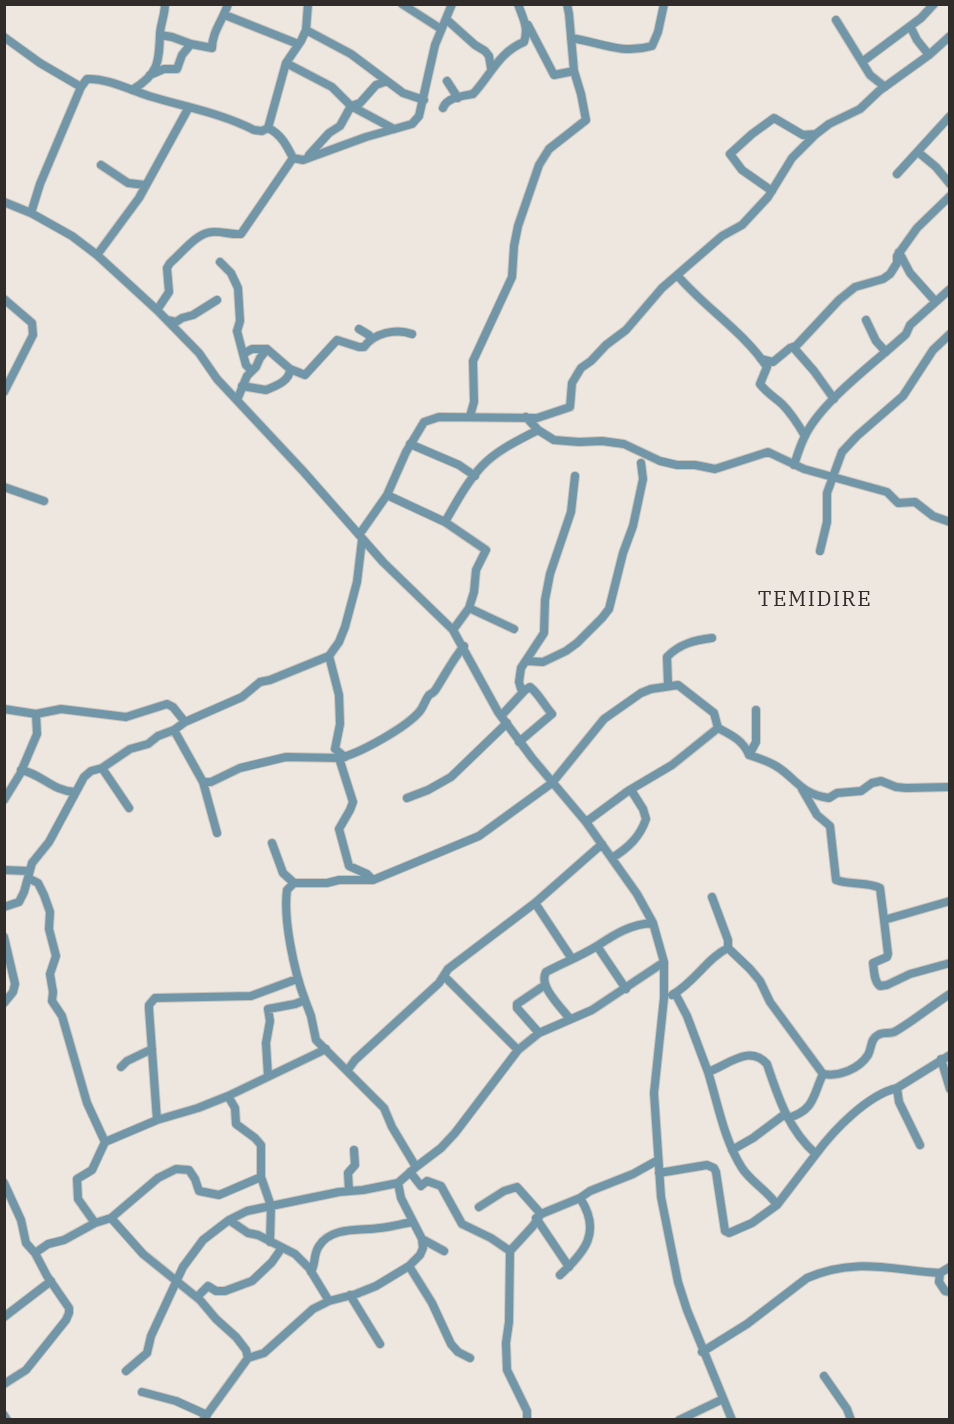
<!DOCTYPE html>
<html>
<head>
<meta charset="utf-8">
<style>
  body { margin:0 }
  #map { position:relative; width:954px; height:1424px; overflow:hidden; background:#ede7df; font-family:"IBM Plex Serif",serif }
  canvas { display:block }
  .frame { position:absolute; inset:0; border:6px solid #2f2c29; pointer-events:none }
</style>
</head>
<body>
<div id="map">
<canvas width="954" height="1424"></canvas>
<div class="frame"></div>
</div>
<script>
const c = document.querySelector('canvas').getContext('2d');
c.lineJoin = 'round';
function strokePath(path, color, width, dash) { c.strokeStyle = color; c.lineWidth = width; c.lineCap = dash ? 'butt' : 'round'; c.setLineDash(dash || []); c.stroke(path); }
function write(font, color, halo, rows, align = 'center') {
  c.font = font + ' "IBM Plex Serif",serif'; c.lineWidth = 4.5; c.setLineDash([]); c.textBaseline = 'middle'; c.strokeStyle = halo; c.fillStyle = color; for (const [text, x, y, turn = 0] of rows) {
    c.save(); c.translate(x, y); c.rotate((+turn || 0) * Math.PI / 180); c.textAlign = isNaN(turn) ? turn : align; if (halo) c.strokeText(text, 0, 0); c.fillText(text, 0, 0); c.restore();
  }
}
const minor = new Path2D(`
  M402,4L441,29
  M225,15L298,44
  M446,19L475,45L485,51L489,56L491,68
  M836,20L870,75L885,87
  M528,25L554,75L574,71
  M910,26L917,40L929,55
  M306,30L351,54L387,81
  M160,35L172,37L191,44
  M4,37L40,63L81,87
  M571,38C599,42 621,55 652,46L658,32L664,4
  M862,62L921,18L934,4
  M286,63L332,87L351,106L394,129
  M150,75L164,69H177L182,55L191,44L212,48C212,32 223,20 228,4
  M447,81L458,98
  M132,90C159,74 159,62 160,33C161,23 165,14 165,4
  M443,108C447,97 463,96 473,94C490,76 499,52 524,42C529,27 523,19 518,4
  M268,128L286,63L301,41L306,30L308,4
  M918,152L936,167L950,184
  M309,155L329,133L340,126L351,106L360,103L376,85L387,81L403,93L424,100
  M293,158L303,160L366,137L412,124L419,116L435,45L452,4
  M101,165L128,183L145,185
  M897,174L950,116
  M772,191L742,170L730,154L752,134L774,118L803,135L816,134
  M4,202L31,213L72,236L97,255L157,310L199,353L217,379L303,471L383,562L453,630L498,712L532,758L586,822L637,894L653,923L664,962V998L654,1093L661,1197L678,1282L687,1310L732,1420
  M31,213L40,184L81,87L87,79C107,78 130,90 149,96C185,107 221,113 254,130L262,131L268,128C281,134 287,146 293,158L241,234C231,235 222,231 212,232C196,233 182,253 170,263L167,268L169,292L157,310
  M899,252L910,273L935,301
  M97,255L139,198L189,107
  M220,262L231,273L238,288L240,321L237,331L243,354L252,349H267L290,369L305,375L337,340L359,347H364C374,333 396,328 412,334
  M677,275C705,308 743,331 767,367L760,384C767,393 774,397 782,404C791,413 798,424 805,436
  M4,299L32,323L33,335L4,392
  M167,320L176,322L182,318L193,315L217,300
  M866,320L876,341L886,352
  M359,329L369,335L370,339
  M793,347L814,371L834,399
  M243,354L246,365L252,371
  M761,359L773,362L790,348L796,346L839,300L855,287L883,279L890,274L897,263V256L917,228L950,196
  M242,386L266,390C276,386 290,381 290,369
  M237,400L247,376L256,367L260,358L267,349
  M470,416L474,402L473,361L512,277L514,246L518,226L539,165L549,149L586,120L581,94L574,71L569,14L567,4
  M526,417L538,430L554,440L579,442L602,441L624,444L660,461L677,465H695L715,469L768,452L804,469L887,492L898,503L915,502L933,516L950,522
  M410,444L459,465L475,476
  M794,465C797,456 800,446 804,438C820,402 876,362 906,334L910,325L950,289
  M4,487L44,501
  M387,495L445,522L486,550L476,570L474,592L469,608L453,630
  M445,522C456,503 467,482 482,466C497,450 519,440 538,430
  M359,535L387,495L406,452L424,422L439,417L537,418L570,407L572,383L581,368L591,361L606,345L626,330L662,288L722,236L742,225L768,197L792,158L816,134L829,124L860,109L879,91L929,55L950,36
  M820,551L827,522V493L842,452L857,436L903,396L933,350L950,334
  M469,608L514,629
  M329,656L339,695L340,724L335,749L345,757
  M527,661L543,662L566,651L577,643L602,618L609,609L623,553L633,526L643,479L641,463
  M668,685L667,657C679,644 695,640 712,638
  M525,690L521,689L519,682L521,668L544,633L545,600L550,574L571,512L575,476
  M4,709L36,714L61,709L126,717L167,704L173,707L185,722
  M501,716L525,690L530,687C539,694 544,705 552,714L519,742
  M174,730L203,782H211L240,768L286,757L339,758
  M749,755L756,742V710
  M102,768L129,808
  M21,770C42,774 52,791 75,792
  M203,782L217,833
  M802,789L817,815L830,826L836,880C850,885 869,882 880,888L884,920
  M407,798L428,790L451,777L507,723
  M4,800L20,774L37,734L36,714
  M586,822L628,791L672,765L718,728
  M272,843L283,873L294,883H327L339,880H373L479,836L552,783L604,719L641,693L651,689L678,685L714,713L718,728C731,735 743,740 749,755C758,758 768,761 776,766C796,778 800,794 829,798L837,793L861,791L872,783L881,781L896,787L906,788L950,787
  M612,858C628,848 640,837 646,819L643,809L631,790
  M4,870L29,871
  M28,878L38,883L44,895L50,912L49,929L56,956L50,974L53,992L52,1001L62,1016L87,1103L105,1142
  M373,880L367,874L349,866L339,829L350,810L353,802L339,758C359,754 407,727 420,711C424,706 425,700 429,695C431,694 435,691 436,689C445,675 453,659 464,646
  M294,883L287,890C283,919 294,971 305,1000
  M712,897L728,940V948L750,969L760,981L770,1002L823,1074C839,1077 859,1069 868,1055C872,1048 870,1039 878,1035C884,1031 890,1035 896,1031C915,1020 931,1006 950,994
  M950,901L884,920L888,954L887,957L873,963C874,970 874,982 880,986L887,985L910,974L950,963
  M535,903L572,959
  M4,907L19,902L24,892L32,863L49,842L84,777L91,771L102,768L130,749L148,744L158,736L174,730L185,722L242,697L260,682L270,680L329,656L339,642L345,627L357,582L362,540
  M4,937L15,984L13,992L4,1003
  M597,946L626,989
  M444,976L518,1050
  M675,993L687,1016L708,1072C728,1065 749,1044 767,1064C778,1097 789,1131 816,1154L777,1205
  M672,995C695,982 707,958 728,948
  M570,1019C561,1007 538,986 546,972C563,963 581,956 597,946C615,934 631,924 653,923
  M539,1033L517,1008V1004L545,985
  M941,1059L950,1089
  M121,1067L127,1061L152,1049
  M347,1071L355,1060L439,983L448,969L535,903L602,844
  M268,1076L266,1043L270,1021L268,1009L295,1004L305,1000L311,1016L316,1040L384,1108L392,1127L416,1167
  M228,1096L235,1108L236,1124L255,1138L261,1145V1177L271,1206L247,1211L229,1220
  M788,1118C815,1110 813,1095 823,1074
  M157,1120L149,1009V1005L155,998L251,996L297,979
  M920,1145L899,1102L897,1088L950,1055
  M732,1150L753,1138L785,1114
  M816,1154C833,1131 867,1095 897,1088
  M410,1172L421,1186L427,1181L441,1186L462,1224L491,1238L510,1251
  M659,1173L707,1165L714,1168L716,1172L725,1231L729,1233L752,1223L777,1205C768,1191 751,1182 742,1168C724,1140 718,1104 708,1072
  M4,1183L21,1220L26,1243L35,1253L47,1276L69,1308V1313L66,1320L26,1370L4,1384
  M398,1183L401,1198L422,1239L444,1251
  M349,1191L348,1173L355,1165L354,1150
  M479,1207L504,1191L517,1187L541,1214
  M111,1218L158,1178L176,1169L189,1170L195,1179L199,1191L219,1195L261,1177
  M536,1218L569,1267
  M95,1223L78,1199L77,1179L92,1170L105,1142L157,1120L198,1108L228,1096L326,1049
  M270,1242L271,1206L339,1192L363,1190L398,1183L416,1167L441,1148L455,1133L518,1050L539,1033L592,1010L664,962
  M35,1253L48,1244L64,1240L95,1223L111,1218L143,1254L200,1300L216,1319L236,1337L246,1350L248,1358
  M409,1266L432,1303L451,1344L458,1352L470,1358
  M311,1272C316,1263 313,1255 319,1246C332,1226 360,1231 380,1228C391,1227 401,1224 412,1222
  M940,1273L939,1282L945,1291L950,1292
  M560,1275C585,1252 602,1232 580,1198
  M350,1295L380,1344
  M197,1297L208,1286L216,1291H225L252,1281L272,1262L281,1249
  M4,1317L51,1281
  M702,1352L747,1324L807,1278C855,1257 891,1270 940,1273L950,1267
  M126,1371L147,1353L151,1336L183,1267L203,1240L229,1220L248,1233L258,1235L295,1254L309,1268L329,1301
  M824,1376L847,1409L851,1420
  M142,1392L176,1401L207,1415
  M4,1415L7,1420
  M203,1420L248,1358L264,1353L313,1309L329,1301L356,1294L376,1286L409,1266L420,1255L423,1248L422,1239
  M527,1420V1411L507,1370L506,1343L509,1322L510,1251L533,1226L541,1214L580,1198L590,1191L633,1174L658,1160
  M679,1420L723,1399`);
const quarterNames = [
  ["TEMIDIRE",815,600]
];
strokePath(minor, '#cbc5be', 10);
strokePath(minor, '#7096a8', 8);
c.letterSpacing = '1.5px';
write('21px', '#2f2c29', '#ede7df', quarterNames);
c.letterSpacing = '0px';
</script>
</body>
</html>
